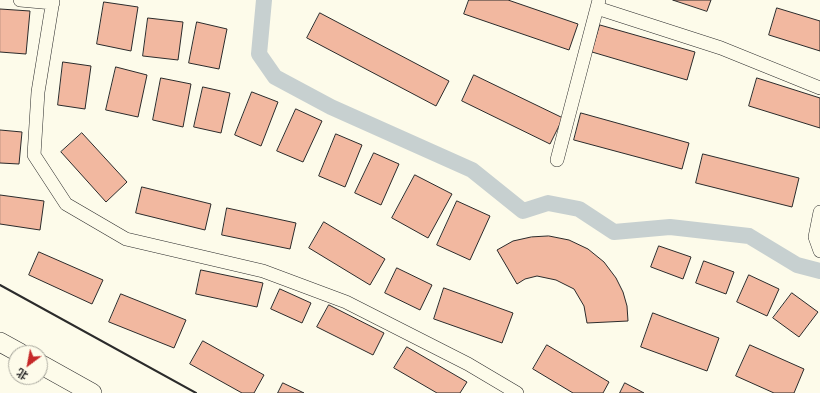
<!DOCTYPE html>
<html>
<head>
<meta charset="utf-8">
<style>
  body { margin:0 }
  #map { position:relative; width:820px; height:393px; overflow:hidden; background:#fdfbea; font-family:Helvetica,"Noto Sans SC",sans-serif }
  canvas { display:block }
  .north { position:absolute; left:8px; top:345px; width:40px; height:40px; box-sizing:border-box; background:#fdfbea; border:1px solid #a9a89e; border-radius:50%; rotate:212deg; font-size:11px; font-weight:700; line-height:16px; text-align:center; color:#2b2b2b }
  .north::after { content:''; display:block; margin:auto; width:14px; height:18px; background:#c62828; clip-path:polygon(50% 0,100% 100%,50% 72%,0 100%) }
</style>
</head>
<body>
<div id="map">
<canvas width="820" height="393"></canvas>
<div class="north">北</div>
</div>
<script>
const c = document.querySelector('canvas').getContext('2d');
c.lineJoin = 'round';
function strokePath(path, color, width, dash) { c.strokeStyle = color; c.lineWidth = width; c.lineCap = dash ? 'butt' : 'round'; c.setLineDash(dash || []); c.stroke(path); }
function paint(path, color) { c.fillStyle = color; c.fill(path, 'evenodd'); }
const canal = new Path2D(`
  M264,0L259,54L275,77L331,107L472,170L523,211L548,203L579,209L614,232L670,227L749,236L797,265L820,271`);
const building = new Path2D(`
  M469,0H508L578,24L569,50L464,14Z
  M673,0H711L707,11Z
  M104,2L138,7L131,51L97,44Z
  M777,8L820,21V51L769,35Z
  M0,9L30,11L26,54L0,52Z
  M320,13L449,81L436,106L307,38Z
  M148,18L183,22L178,60L143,56Z
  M197,22L227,29L219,69L189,63Z
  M600,25L695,52L687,80L592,52Z
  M63,62L91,66L85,109L58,105Z
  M116,67L147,75L138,117L106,110Z
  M474,75L563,118L550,144L462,101Z
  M161,78L191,84L183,127L153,120Z
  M757,78L820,98V128L749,106Z
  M203,87L230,93L221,133L194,127Z
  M252,92L278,102L261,146L235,135Z
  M296,109L322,121L303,162L277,151Z
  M581,113L689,143L682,169L574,140Z
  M0,130L22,132L19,164L0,163Z
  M82,133L127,182L106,202L61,152Z
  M336,134L362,145L345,187L319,176Z
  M374,153L399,164L381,205L355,193Z
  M703,154L799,178L792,207L696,183Z
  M415,175L452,194L428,238L392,218Z
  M142,187L211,204L205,230L136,213Z
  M0,195L44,201L40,230L0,224Z
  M457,201L490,216L470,260L437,245Z
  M227,208L296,223L290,249L222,235Z
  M324,222L385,259L370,285L309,248Z
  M549,236L569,240L588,249L604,262L616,278L623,292L627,306L628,321L587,323L584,306L574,289L556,280L537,276L525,279L517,284L497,250L513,241L531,237Z
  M659,246L691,257L683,279L651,267Z
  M39,252L103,280L92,304L29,275Z
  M704,261L734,272L726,294L696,283Z
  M397,268L432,285L420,310L385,293Z
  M201,270L263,283L257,307L196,294Z
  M749,275L779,289L767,316L737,302Z
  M444,288L513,313L502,343L434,319Z
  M280,289L311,303L302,323L271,309Z
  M792,293L818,312L799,337L773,318Z
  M121,294L186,320L174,348L109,322Z
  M329,305L384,333L373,355L317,327Z
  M653,313L719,338L707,371L641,347Z
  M203,341L264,375L254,393H242L190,364Z
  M547,345L609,382L603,393H573L533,369Z
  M750,345L804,369L794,393H774L736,376Z
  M407,347L467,382L460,393H437L394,368Z
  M283,383L304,393H278Z
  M625,383L644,393H620Z`);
const street = new Path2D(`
  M20,0L53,3
  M53,0L38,92L34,155L66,204L126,239L263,271L346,302L468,364L517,393
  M597,8L721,48L820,88
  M557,160L599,0
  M820,212L815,237L820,251`);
const secondary = new Path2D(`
  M0,342L20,353
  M40,364L92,393`);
const wall = new Path2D(`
  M0,285L196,393`);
strokePath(canal, '#c7d0d0', 16);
paint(building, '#f2b8a0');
strokePath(building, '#2b2b2b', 1);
strokePath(street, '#2b2b2b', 14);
strokePath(secondary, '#2b2b2b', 20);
strokePath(street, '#fdfbea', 13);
strokePath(secondary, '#fdfbea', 19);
strokePath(wall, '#2b2b2b', 2);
</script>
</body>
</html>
